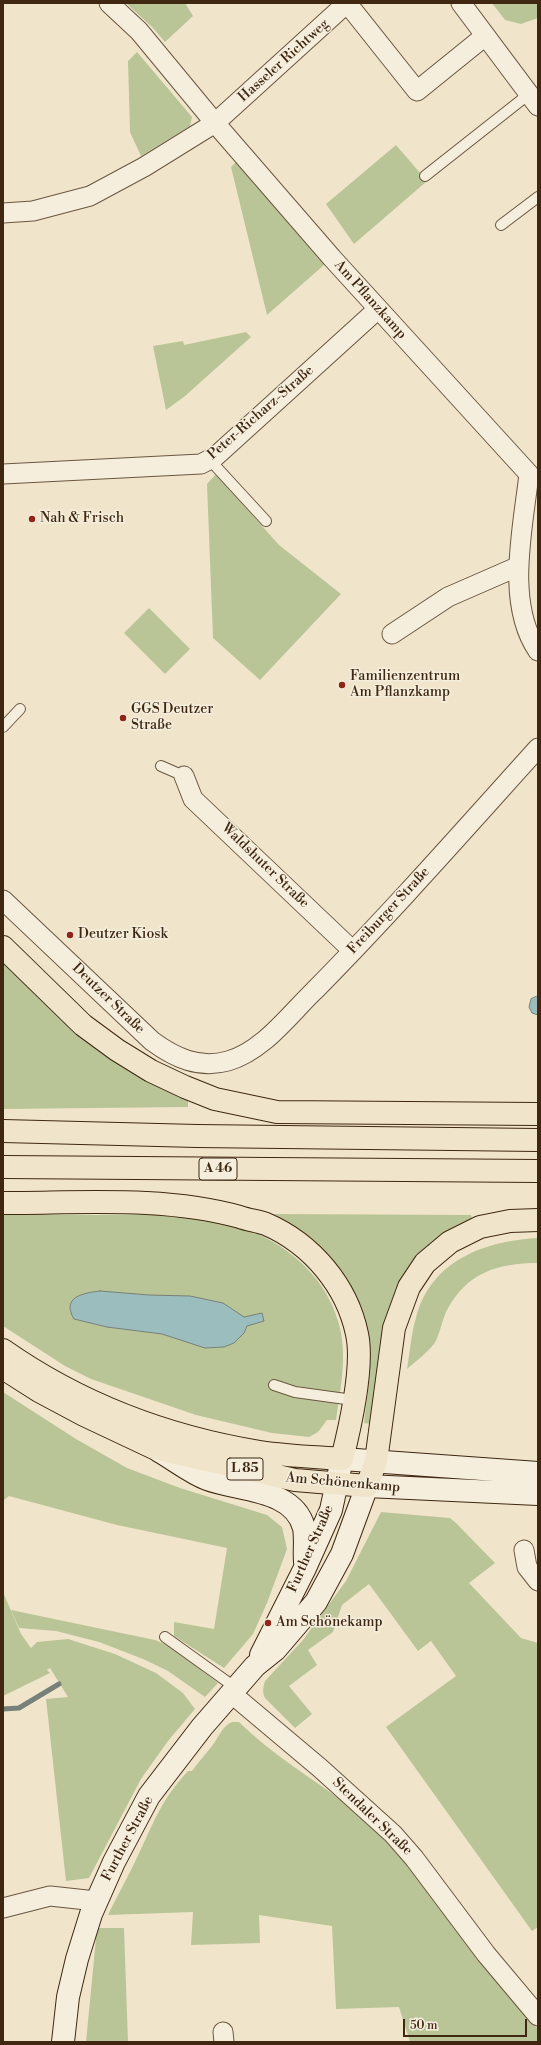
<!DOCTYPE html>
<html>
<head>
<meta charset="utf-8">
<style>
  body { margin:0 }
  #map { position:relative; width:541px; height:2045px; overflow:hidden; background:#f0e5cb; font-family:"Libre Bodoni",serif }
  canvas { display:block }
  .frame { position:absolute; inset:0; border:4px solid #3f2711; pointer-events:none }
  .scale { position:absolute; left:403px; top:2019px; width:124px; height:18px; box-sizing:border-box; border:2px solid #3f2711; border-top:0; padding-left:5px; font-size:12px; line-height:14px; white-space:nowrap; color:#3f2711; -webkit-text-stroke:3px #f5eedd; paint-order:stroke }
</style>
</head>
<body>
<div id="map">
<canvas width="541" height="2045"></canvas>
<div class="frame"></div>
<div class="scale">50 m</div>
</div>
<script>
const c = document.querySelector('canvas').getContext('2d');
c.lineJoin = 'round';
function paint(path, color) { c.fillStyle = color; c.fill(path, 'evenodd'); }
function strokePath(path, color, width, dash) { c.strokeStyle = color; c.lineWidth = width; c.lineCap = dash ? 'butt' : 'round'; c.setLineDash(dash || []); c.stroke(path); }
function write(font, color, halo, rows, align = 'center') {
  c.font = font + ' "Libre Bodoni",serif'; c.lineWidth = 3; c.setLineDash([]); c.textBaseline = 'middle'; c.strokeStyle = halo; c.fillStyle = color; for (const [text, x, y, turn = 0] of rows) {
    c.save(); c.translate(x, y); c.rotate((+turn || 0) * Math.PI / 180); c.textAlign = isNaN(turn) ? turn : align; if (halo) c.strokeText(text, 0, 0); c.fillText(text, 0, 0); c.restore();
  }
}
const green = new Path2D(`
  M126,3H185L193,16L165,42L153,28Z
  M492,3H538V18L521,24L505,20Z
  M137,52L192,117L190,126L141,156L130,132L128,61Z
  M396,145L421,174L426,182L354,244L326,204Z
  M236,162L324,265L267,315L231,167Z
  M246,332L251,337L185,396L166,410L153,346L183,341L184,345Z
  M216,474L279,545L341,594L260,680L213,638L207,484Z
  M149,608L190,649L165,674L124,633Z
  M3,961L188,1099V1107L3,1109Z
  M3,1213C31,1214 60,1215 88,1215C134,1215 182,1212 227,1223C276,1235 324,1271 338,1321C348,1353 341,1387 336,1420H327L318,1432L309,1437L272,1433L196,1415L91,1379L65,1366L3,1326Z
  M271,1214L471,1215L472,1219L444,1234L428,1247L371,1424L364,1423C366,1403 370,1383 370,1363C370,1318 353,1275 319,1247C306,1236 286,1228 271,1220Z
  M538,1238V1263C497,1263 466,1273 446,1312C442,1321 439,1337 434,1344C427,1353 416,1361 407,1369C410,1352 411,1334 416,1318C431,1260 485,1241 538,1238Z
  M3,1392L76,1439L127,1468L180,1488L267,1515L282,1527L287,1549L267,1603L253,1634L224,1668L174,1636V1622L214,1629L227,1548L117,1525L9,1496L3,1501Z
  M381,1512L450,1518L456,1523L495,1563L469,1583L521,1638L538,1643V1927L532,1931L386,1727L456,1676L431,1641L418,1651L369,1584L342,1605L333,1632L308,1650L317,1665L289,1686L312,1714L295,1728L265,1698C262,1692 263,1688 265,1681L303,1640L346,1581Z
  M3,1592L21,1634L31,1648L37,1642L68,1639L115,1654L156,1673L183,1693L195,1709L168,1741L141,1779L89,1878L66,1881L46,1699L68,1697L50,1668L47,1670L50,1673L3,1696Z
  M11,1610L155,1640L170,1646L218,1683L205,1697L168,1671L143,1659L99,1642L56,1631L19,1628Z
  M232,1722H239C271,1754 311,1777 346,1804C369,1822 388,1844 407,1865L538,2029V2042H410L399,2007L336,2009L332,1926L259,1915L260,1943L191,1945L193,1912L108,1915C116,1898 125,1882 133,1866C152,1828 158,1803 188,1771H192C198,1762 206,1754 212,1746C219,1737 222,1726 232,1722Z
  M97,1928H124L128,2042H86Z`);
const water = new Path2D(`
  M538,996V1015L532,1013L529,1007L531,999Z
  M100,1291L149,1295L190,1296L223,1303L244,1317L262,1313L264,1321L247,1326L244,1333L234,1343L224,1347L205,1348L162,1334L107,1327L74,1319C61,1297 83,1293 100,1291Z`);
const stream = new Path2D(`
  M3,1709L19,1708L59,1684`);
const lane = new Path2D(`
  M425,176L529,94
  M501,225L538,197
  M209,459L266,521
  M3,727L20,709
  M161,766L184,776
  M274,1385L295,1392L353,1400
  M165,1637L236,1688`);
const street = new Path2D(`
  M109,3L139,31L215,123L332,258L529,474C523,528 505,603 538,651
  M461,3L538,106
  M3,213L33,211L90,196L144,167L215,123L347,3L417,91L485,36
  M3,474L201,464L216,456L378,309
  M392,634L448,597L519,566
  M184,776L193,799L353,951
  M3,900L152,1041C175,1058 199,1069 228,1061C263,1051 289,1015 314,991C391,913 464,830 538,748
  M524,1550L527,1567L538,1581
  M232,1694L320,1768L393,1834L414,1858L486,1954L538,2016
  M3,1908L50,1896L96,1901
  M223,2032L224,2042`);
const secondary = new Path2D(`
  M159,1451C175,1460 191,1473 207,1479C238,1491 294,1488 304,1528C306,1539 304,1552 305,1562
  M342,1459L538,1473
  M261,1655L305,1568L331,1510L342,1459
  M63,2042L68,1997L77,1959L91,1914L114,1862L149,1796L202,1727L255,1666L275,1650L316,1602L342,1554L367,1486L538,1494`);
const primary = new Path2D(`
  M3,1350C80,1404 168,1437 260,1452C287,1456 315,1457 342,1459
  M3,1368L39,1391L84,1415L154,1448L295,1480L367,1486L376,1461`);
const highway = new Path2D(`
  M3,947L83,1025L117,1050L151,1071L185,1087L215,1099L277,1112L538,1114
  M3,1131L197,1136L538,1140
  M3,1167L538,1171
  M3,1203C82,1203 164,1196 240,1217C248,1220 258,1221 266,1224C312,1244 347,1286 357,1334C364,1366 350,1427 342,1459
  M376,1461L394,1328L409,1287L425,1263L450,1242L480,1227L510,1221L538,1220`);
const markers = [
  [32,519,4,"#8f2418"],
  [342,685,4,"#8f2418"],
  [123,718,4,"#8f2418"],
  [70,935,4,"#8f2418"],
  [268,1623,4,"#8f2418"]
];
const shields = [
  [218,1169,38],
  [245,1469,36]
];
const shieldNames = [
  ["A 46",218,1169],
  ["L 85",245,1469]
];
const streetNames = [
  ["Hasseler Richtweg",284,61,-42],
  ["Am Pflanzkamp",370,300,48],
  ["Peter-Richarz-Straße",261,413,-41],
  ["Waldshuter Straße",265,866,44],
  ["Freiburger Straße",389,911,-47],
  ["Deutzer Straße",108,999,44],
  ["Am Schönenkamp",343,1483,5],
  ["Further Straße",311,1549,-66],
  ["Stendaler Straße",372,1817,44],
  ["Further Straße",128,1839,-62]
];
const poiNames = [
  ["Nah & Frisch",40,519],
  ["Familienzentrum",350,677],
  ["Am Pflanzkamp",350,693],
  ["GGS Deutzer",131,710],
  ["Straße",131,726],
  ["Deutzer Kiosk",78,935],
  ["Am Schönekamp",276,1623]
];
paint(green, '#bac597');
paint(water, '#9cbdbe');
strokePath(water, '#778179', 1);
strokePath(stream, '#778179', 5);
strokePath(lane, '#6b5640', 12);
strokePath(street, '#6b5640', 21);
strokePath(secondary, '#3f2711', 24);
strokePath(primary, '#3f2711', 24);
strokePath(highway, '#3f2711', 24);
strokePath(lane, '#f5eedd', 10);
strokePath(street, '#f5eedd', 19);
strokePath(secondary, '#f5eedd', 22);
strokePath(primary, '#f0e5cb', 22);
strokePath(highway, '#f0e5cb', 22);
for (const [x, y, r, color] of markers) { const dot = new Path2D(); dot.arc(x, y, r, 0, 2 * Math.PI); c.fillStyle = color; c.fill(dot); strokePath(dot, '#f5eedd', 1.5); }
for (const [x, y, w] of shields) { const box = new Path2D(); box.roundRect(x - w / 2, y - 11, w, 22, 3); c.fillStyle = '#f5eedd'; c.fill(box); strokePath(box, '#3f2711', 1); }
write('bold 13px', '#3f2711', null, shieldNames);
write('14px', '#3f2711', '#f5eedd', streetNames);
write('14px', '#3f2711', '#f5eedd', poiNames, 'left');
</script>
</body>
</html>
